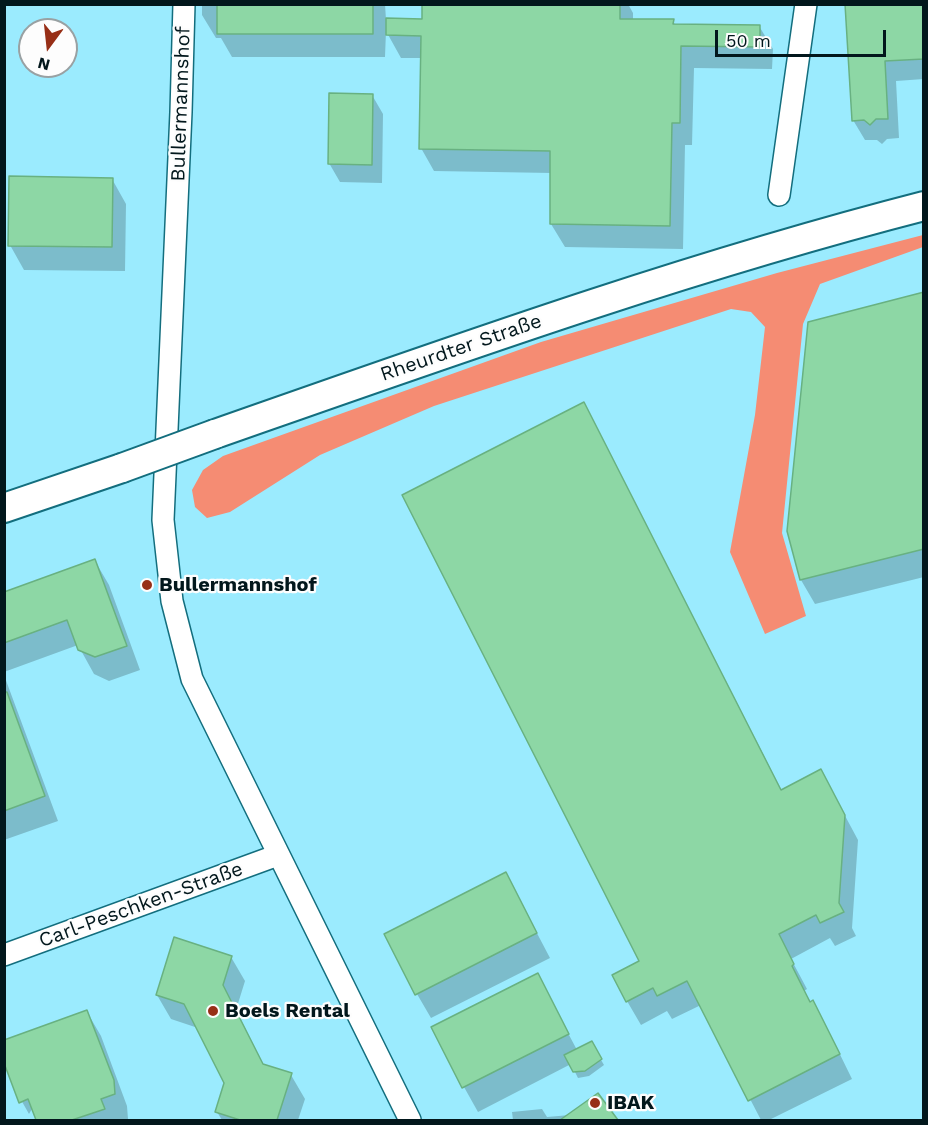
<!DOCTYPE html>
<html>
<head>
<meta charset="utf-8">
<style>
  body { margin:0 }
  #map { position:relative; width:928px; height:1125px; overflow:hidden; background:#9bebfe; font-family:"Work Sans",sans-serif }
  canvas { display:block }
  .frame { position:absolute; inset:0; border:6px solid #02171c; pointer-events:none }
  .north { position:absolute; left:18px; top:18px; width:60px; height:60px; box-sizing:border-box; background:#fdfdfd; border:2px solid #99a1a3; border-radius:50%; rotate:195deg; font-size:16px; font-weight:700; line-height:24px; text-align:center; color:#02171c }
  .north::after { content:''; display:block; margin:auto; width:21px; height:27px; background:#972f17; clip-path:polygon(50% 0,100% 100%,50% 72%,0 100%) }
  .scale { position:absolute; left:715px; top:30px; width:171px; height:27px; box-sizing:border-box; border:3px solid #02171c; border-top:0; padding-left:8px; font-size:18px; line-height:21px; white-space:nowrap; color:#02171c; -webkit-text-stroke:4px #fdfdfd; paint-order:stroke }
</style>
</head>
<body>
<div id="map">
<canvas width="928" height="1125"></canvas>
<div class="frame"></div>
<div class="north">N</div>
<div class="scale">50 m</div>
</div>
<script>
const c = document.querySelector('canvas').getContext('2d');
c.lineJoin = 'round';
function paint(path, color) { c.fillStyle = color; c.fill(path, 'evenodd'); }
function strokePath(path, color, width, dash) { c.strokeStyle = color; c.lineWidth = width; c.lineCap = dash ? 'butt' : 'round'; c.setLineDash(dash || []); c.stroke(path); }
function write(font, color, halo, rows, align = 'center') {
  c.font = font + ' "Work Sans",sans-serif'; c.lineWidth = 4.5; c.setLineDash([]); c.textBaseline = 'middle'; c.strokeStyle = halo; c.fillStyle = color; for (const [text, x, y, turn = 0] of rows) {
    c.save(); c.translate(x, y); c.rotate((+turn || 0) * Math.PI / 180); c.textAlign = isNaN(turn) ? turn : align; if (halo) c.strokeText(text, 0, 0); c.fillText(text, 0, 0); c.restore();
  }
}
const forest = new Path2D(`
  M923,235V247L820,284L803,324L782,533L806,616L765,634L730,552L755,415L765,327L751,312L731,309L434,406L320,455L230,512L207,518L195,507L192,490L203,470L223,456L541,342L777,273Z`);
const shadow = new Path2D(`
  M202,4H385L386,20H422V4H628L633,13V20L673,21L676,26H759L773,49L772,69L694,68L692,145H685L683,249L565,247L551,224L552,173L434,171L421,148L422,58H401L386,31L385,57H232L221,38H216L202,15Z
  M847,4H924V79L896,81L899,138L887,139L882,144L877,140H865L853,120Z
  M372,95L383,114L382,183L340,182L329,163Z
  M112,179L126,204L125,271L24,270L10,245Z
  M924,293V577L815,604L801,580L789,531Z
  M584,404L782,791L821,771L858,840L852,928L856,936L835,946L830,938L791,959L807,989L804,991L826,1026L852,1079L769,1120H761L701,1005L672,1019L667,1011L641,1025L627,1001L641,962Z
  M95,561L109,585L140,670L109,681L94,674L78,645L4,672V594Z
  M4,675L58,821L4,840Z
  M519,899L550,958L431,1018L417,994Z
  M231,957L245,981L236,1010L264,1066L291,1075L305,1099L298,1120H222L217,1112L226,1083L198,1028L171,1019L157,995Z
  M537,975L577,1050L591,1043L604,1065L589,1076L578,1078L571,1064L478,1112L464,1087Z
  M87,1012L101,1036L127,1106L128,1119L124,1120H38L33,1107L29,1114L16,1091Z
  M598,1095L616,1120H513L512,1112L542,1109L547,1117L570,1115Z`);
const building = new Path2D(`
  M217,4H373V34H217Z
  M422,4H620V19H674L673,24L760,25V47L681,46L680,123H672L670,226L550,224V151L419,149L421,36L386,35V18L422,19Z
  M845,4H924V59L885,61L888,119H876L870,125L864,120L852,121Z
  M329,93L373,94L372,165L328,164Z
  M9,176L113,178L112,247L8,246Z
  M924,292V549L800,580L787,531L808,322Z
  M584,402L781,790L821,769L845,815L839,903L844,912L820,923L816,915L779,934L794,964L792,966L810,1002L813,1000L840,1054L748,1101L687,981L657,996L653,988L626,1002L612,975L639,961L402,495Z
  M95,559L127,646L95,657L78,650L67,620L4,643V592Z
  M4,692H7L45,796L4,811Z
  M506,872L537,933L415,995L384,934Z
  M174,937L232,956L223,985L263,1064L292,1073L277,1120H240L215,1112L224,1083L184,1004L156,995Z
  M538,973L569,1034L462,1088L431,1027Z
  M87,1010L114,1080L115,1094L101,1099L105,1109L72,1120H36L28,1099L19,1103L4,1063V1040Z
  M592,1041L602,1059L585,1071L573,1072L564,1055Z
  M598,1093L618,1120H560Z`);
const street = new Path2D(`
  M184,4L181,112L163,520L172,601L192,679L410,1120
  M779,195L806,4
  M4,955L278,855`);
const secondary = new Path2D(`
  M215,434C449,352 683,268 924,206
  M4,508L122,468`);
const secondaryBridge = new Path2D(`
  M122,468L215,434`);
const markers = [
  [147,585,6,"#972f17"],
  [213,1011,6,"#972f17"],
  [595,1103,6,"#972f17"]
];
const streetNames = [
  ["Bullermannshof",181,104,-88],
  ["Rheurdter Straße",461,348,-19],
  ["Carl-Peschken-Straße",141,905,-20]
];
const poiNames = [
  ["Bullermannshof",159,585],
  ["Boels Rental",225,1011],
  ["IBAK",607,1103]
];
paint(forest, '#f58c73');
paint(shadow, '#0003');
paint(building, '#8dd7a5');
strokePath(building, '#68b181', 1.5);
strokePath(street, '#136e7e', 24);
strokePath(secondary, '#136e7e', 32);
strokePath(street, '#fff', 21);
strokePath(secondary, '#fff', 28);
strokePath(secondaryBridge, '#136e7e', 32, []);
strokePath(secondaryBridge, '#fff', 28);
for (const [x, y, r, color] of markers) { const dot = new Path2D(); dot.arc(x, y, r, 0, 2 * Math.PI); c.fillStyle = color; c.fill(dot); strokePath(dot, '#fdfdfd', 2); }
write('20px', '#02171c', '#fdfdfd', streetNames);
write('bold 20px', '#02171c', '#fdfdfd', poiNames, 'left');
</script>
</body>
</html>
